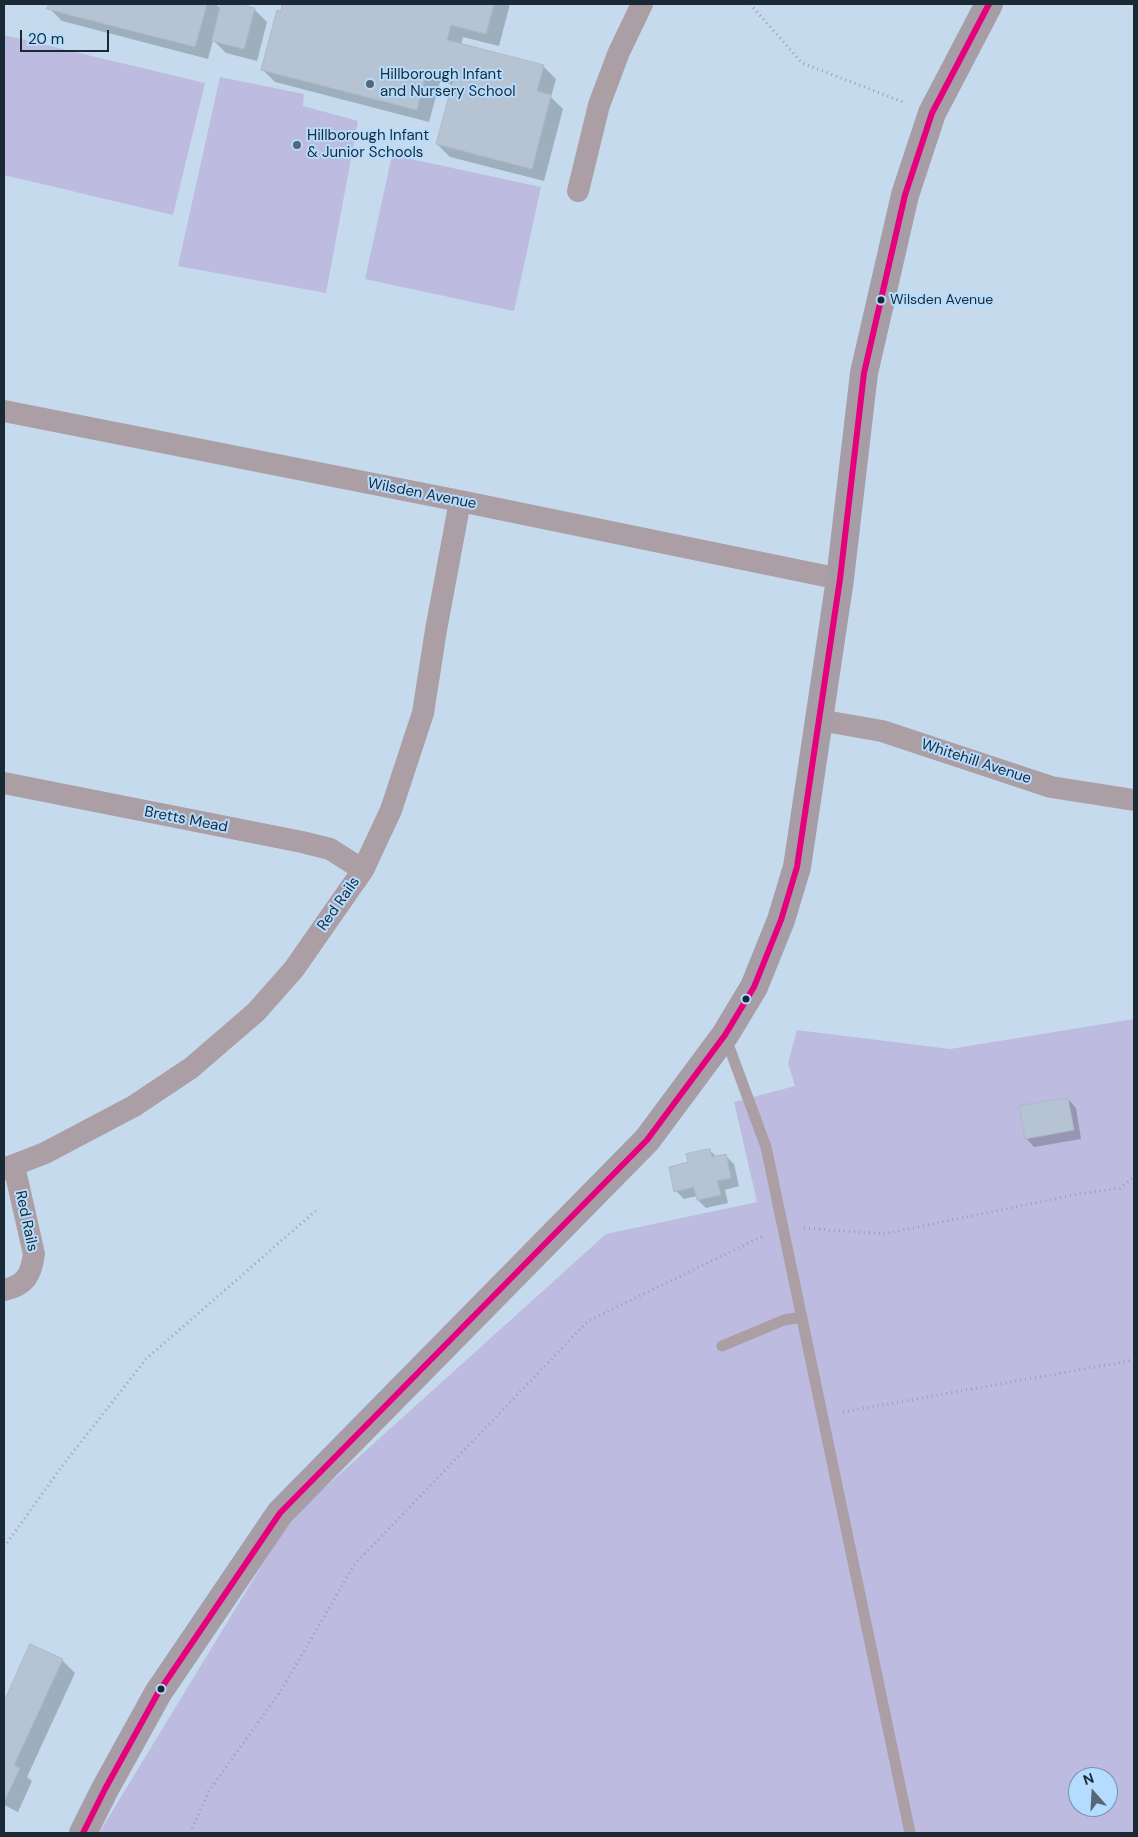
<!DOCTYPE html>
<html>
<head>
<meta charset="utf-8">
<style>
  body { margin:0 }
  #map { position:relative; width:1138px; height:1837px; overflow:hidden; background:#c5dbed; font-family:"DM Sans",sans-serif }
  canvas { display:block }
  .frame { position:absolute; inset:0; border:5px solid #1a2936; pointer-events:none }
  .north { position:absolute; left:1068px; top:1767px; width:50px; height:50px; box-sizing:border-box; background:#b4dcfe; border:1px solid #7694ae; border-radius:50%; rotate:341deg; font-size:14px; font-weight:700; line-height:20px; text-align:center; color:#1a2936 }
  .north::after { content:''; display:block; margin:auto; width:18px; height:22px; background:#566776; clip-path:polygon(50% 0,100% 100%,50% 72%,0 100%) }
  .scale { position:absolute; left:20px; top:30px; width:89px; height:22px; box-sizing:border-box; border:2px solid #1a2936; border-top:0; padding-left:6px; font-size:15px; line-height:18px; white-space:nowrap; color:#1a2936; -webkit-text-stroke:4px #b4dcfe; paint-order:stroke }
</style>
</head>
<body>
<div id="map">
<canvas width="1138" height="1837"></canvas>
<div class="frame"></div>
<div class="north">N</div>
<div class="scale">20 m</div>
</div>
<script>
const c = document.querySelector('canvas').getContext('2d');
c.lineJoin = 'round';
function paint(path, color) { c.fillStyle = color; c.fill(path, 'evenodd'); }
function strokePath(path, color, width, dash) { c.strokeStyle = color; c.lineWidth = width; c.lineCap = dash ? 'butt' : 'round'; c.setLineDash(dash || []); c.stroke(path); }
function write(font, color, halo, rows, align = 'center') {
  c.font = font + ' "DM Sans",sans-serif'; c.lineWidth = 4; c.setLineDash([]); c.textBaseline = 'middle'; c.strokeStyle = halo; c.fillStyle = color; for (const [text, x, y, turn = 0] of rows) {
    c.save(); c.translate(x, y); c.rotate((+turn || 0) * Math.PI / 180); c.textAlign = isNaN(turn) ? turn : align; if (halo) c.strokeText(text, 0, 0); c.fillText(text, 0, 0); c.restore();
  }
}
const green = new Path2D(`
  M4,35L205,83L173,215L4,175Z
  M220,77L304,94L303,106L358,121L326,293L178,266Z
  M392,155L541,187L514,311L365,279Z
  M1134,1019V1833H99L290,1519L606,1234L757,1202L734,1102L795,1086L788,1063L797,1030L950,1049ZM1078,1777H1108V1807H1078Z`);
const shadow = new Path2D(`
  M50,4H216L221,9L223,4H234L254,9L267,22L257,61L226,53L213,40L208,59L62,21L49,8Z
  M284,4H510L499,46L463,37L461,45L543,66L556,79L551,97L563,109L544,181L450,157L437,144L453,85L440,82L429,122L275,82L262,69Z
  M1068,1099L1076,1108L1081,1139L1034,1147L1026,1138Z
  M709,1150L717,1157L725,1155L734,1164L739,1186L725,1190L728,1203L706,1208L698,1200L697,1196L684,1199L676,1191L689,1163Z
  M31,1646L62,1660L75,1673L27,1777L32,1781L18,1812L4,1805V1705Z`);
const building = new Path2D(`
  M49,4H207L195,47L47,9Z
  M221,4H239L255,8L244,49L212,41Z
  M282,4H494L486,34L451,25L447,40L544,65L537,91L551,95L532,169L436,144L454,77L427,70L417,110L261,70L277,10L281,11Z
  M1068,1098L1074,1130L1025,1139L1019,1106Z
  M710,1149L712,1157L726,1154L731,1178L717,1181L721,1195L697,1200L694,1187L674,1192L669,1167L688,1162L686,1154Z
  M30,1644L63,1659L14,1765L20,1768L5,1800L4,1799V1702Z`);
const path = new Path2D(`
  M750,4L802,63L906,103
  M804,1228L883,1234L1079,1194L1120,1188L1134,1177
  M843,1412L1134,1360
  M4,1547L63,1465L146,1359L319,1208
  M190,1833L209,1791L282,1689L354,1565L588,1321L765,1235`);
const lane = new Path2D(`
  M725,1036L766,1147L910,1833
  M722,1346L784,1320L802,1317`);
const street = new Path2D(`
  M578,191L599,105L619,52L642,4
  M4,411L460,501L840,579
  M819,720L882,731L1051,787L1134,800
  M4,783L302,842L330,849L363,870
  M4,1169L45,1153L134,1106L191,1068L256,1012L294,969L363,870L391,810L423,713L436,630L460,501
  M4,1290C26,1285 31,1275 34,1254L14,1166`);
const secondary = new Path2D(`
  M83,1833L105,1789L158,1693L280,1513L647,1140L725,1035L754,987L781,920L797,867L840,579L864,373L905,195L932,113L989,4`);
const bus1 = new Path2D(`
  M83,1833L105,1789L158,1693L280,1513L647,1140L725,1035L754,987L781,920L797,867L840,579L864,373L905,195L932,113L989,4`);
const markers = [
  [370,84,5,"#566776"],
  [297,145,5,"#566776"],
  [881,300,4.5,"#1a2936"],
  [746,999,4.5,"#1a2936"],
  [161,1689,4.5,"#1a2936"]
];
const busNames = [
  ["Wilsden Avenue",890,300]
];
const poiNames = [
  ["Hillborough Infant",380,75],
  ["and Nursery School",380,92],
  ["Hillborough Infant",307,136],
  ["& Junior Schools",307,153]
];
const streetNames = [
  ["Wilsden Avenue",422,494,11],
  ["Whitehill Avenue",976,762,18],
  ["Bretts Mead",186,820,11],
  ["Red Rails",339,904,-55],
  ["Red Rails",26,1221,78]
];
paint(green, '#bdbbe0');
paint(shadow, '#0003');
paint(building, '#b5c3d2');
strokePath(building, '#abb9c9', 1);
strokePath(path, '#9f9fa8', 3, [1, 4]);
strokePath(lane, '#ab9fa5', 11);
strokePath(street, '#ab9fa5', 22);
strokePath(secondary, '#a69da6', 28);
strokePath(bus1, '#e5007d', 6);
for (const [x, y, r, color] of markers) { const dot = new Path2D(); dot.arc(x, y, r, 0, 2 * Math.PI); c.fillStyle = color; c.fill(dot); strokePath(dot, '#b4dcfe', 2); }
write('14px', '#1a2936', '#b4dcfe', busNames, 'left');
write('15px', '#1a2936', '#b4dcfe', poiNames, 'left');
write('15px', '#1a2936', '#b4dcfe', streetNames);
</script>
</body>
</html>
